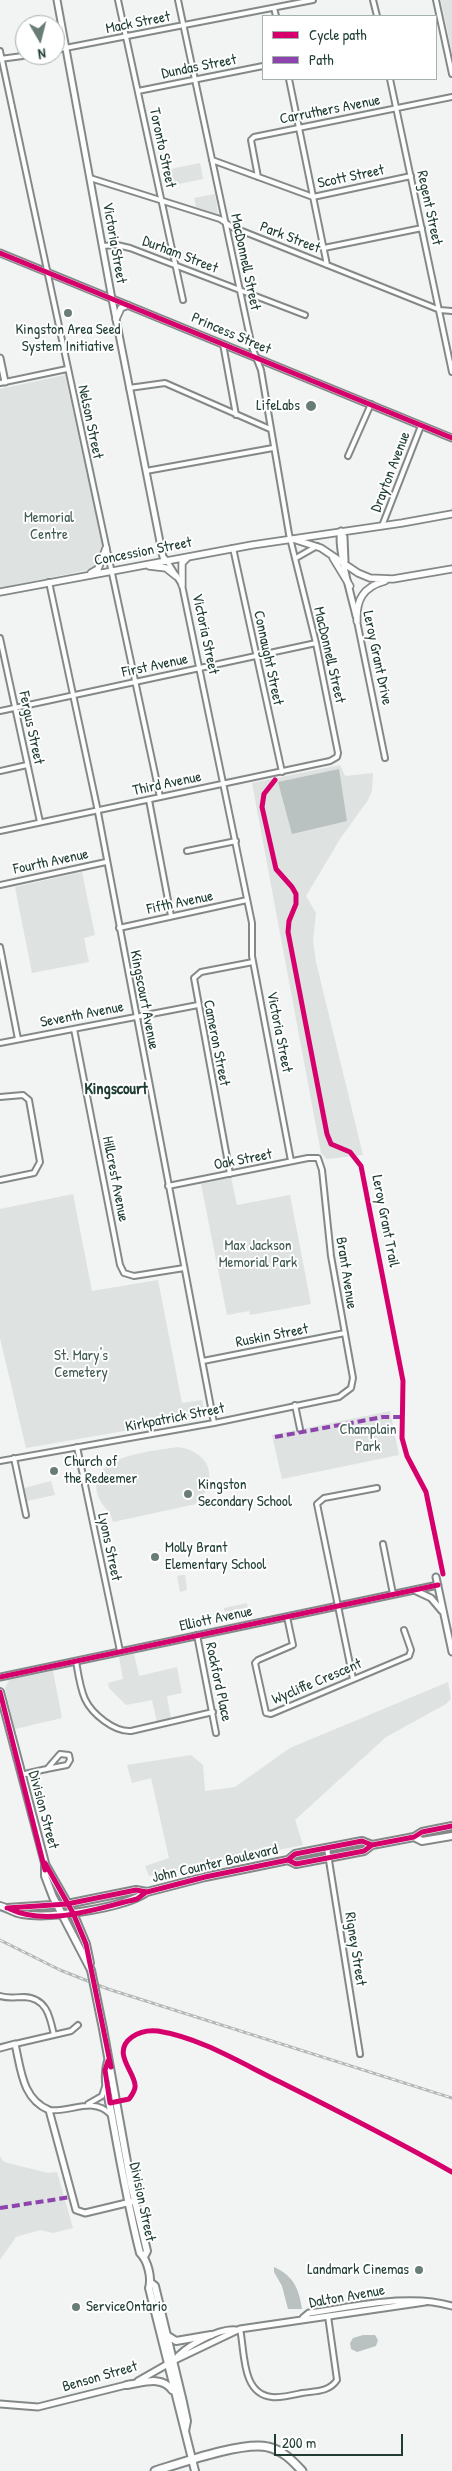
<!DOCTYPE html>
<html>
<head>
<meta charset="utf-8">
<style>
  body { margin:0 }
  #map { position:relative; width:452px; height:2471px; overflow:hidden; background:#f2f3f3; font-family:"Patrick Hand",sans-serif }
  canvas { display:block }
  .legend { position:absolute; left:262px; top:15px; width:175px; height:65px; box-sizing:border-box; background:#fff; border:1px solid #a5b1ae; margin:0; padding:6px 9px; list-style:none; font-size:15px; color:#1f3d34 }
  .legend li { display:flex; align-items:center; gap:10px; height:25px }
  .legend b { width:25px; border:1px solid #a5b1ae }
  .north { position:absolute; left:15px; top:15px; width:50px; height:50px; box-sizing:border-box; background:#fff; border:1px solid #a5b1ae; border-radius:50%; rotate:172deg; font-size:14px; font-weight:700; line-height:20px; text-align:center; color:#1f3d34 }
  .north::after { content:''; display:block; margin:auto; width:18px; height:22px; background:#697d77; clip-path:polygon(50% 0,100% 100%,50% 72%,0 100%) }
  .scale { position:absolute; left:274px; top:2434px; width:129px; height:22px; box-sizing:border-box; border:2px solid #1f3d34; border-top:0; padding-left:6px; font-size:15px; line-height:18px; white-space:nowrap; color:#1f3d34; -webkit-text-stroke:4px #fff; paint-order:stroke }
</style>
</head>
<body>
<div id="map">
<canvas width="452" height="2471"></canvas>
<ul class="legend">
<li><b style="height:6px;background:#d6006c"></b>Cycle path</li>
<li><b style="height:6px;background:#8e44ad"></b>Path</li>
</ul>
<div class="north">N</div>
<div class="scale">200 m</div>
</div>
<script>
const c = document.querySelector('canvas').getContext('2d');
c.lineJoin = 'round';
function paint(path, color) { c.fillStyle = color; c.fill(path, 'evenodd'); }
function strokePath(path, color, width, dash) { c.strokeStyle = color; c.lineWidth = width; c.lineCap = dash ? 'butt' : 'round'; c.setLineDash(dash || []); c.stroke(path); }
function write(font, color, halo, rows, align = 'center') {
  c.font = font + ' "Patrick Hand",sans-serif'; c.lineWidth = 4; c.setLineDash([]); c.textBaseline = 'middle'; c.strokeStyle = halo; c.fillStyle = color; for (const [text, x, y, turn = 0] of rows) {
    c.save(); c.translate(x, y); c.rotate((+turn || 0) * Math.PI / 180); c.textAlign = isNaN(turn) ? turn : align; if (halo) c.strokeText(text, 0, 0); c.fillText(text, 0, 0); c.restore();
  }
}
const green = new Path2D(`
  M441,0H452V53Z
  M200,163L203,179L173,185L170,169Z
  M215,194L218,214L196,207L194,198Z
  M65,375L102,545L94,568L92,569L0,588V389Z
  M340,765L345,776L373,773L372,791L368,800L340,839L306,896L316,913L313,940L316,962L363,1155L327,1159L321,1153L252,783Z
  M82,872L95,935L84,938L89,962L32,973L15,887Z
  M231,1178L237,1205L290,1195L311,1304L250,1315L249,1311L227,1315L201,1184Z
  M73,1194L92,1291L158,1280L182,1403L202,1400L205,1417L26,1448L0,1338V1209Z
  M390,1411L399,1455L282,1479L272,1435Z
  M177,1447C197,1449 215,1463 208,1486C206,1494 198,1498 196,1504L113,1522C111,1510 99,1505 97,1492C90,1454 152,1452 177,1447Z
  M51,1481L55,1495L27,1501L24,1488Z
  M181,1575H185L187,1590L180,1592L177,1576Z
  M247,1603L248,1609L225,1614L224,1608Z
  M134,1654L139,1676L177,1667L182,1693L167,1696L171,1719L157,1722L152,1700L126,1705L109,1688L108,1683L123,1679L119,1657Z
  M53,1671L62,1718L15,1729L5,1688L9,1680Z
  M448,1682L451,1699L446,1704L386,1737L295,1820L303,1845L149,1876L145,1866L169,1858L151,1778L132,1783L127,1765L191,1755L203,1765L205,1791L235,1787L290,1748Z
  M0,2156L4,2162L48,2173L57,2172L73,2228L53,2233L40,2230L16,2237L0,2260Z`);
const water = new Path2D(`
  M339,769L347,821L292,834L278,782Z
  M274,2267C294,2276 299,2289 302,2309H288L282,2286L274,2272Z
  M363,2335H375L378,2340L376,2346L357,2352L351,2349L350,2343L353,2338Z`);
const minor = new Path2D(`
  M118,0L183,300
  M373,0L377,16
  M436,0L452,74
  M274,8L276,16
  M55,50L313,0
  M0,51L160,797
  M0,59L30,55
  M289,79L327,265
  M390,79L452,372
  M138,91L263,66
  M212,160L313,197L411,176
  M258,177L251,140L254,137L452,97
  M90,178L220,219L232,227L440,310L452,311
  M102,246L117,245L130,248L305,315
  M324,248L422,228
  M223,344L236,415
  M0,383L67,369
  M129,388L165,383L270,429
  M348,456L371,404
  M146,471L273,448
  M382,526L421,426
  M233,548L282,772
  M296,558L317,546
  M167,561L182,585L252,923V956L291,1161
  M49,582L97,807L214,1423
  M357,621L385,758
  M0,638L40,822
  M0,711L316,643
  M0,771L27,765
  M149,800L171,916
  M0,831L330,761L337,757L338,753L316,643L289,534L261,370L252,347L178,0
  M187,851L236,841
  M0,885L106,862
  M119,928L247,900
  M0,947L18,1039
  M74,1029L120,1265L124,1273L134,1276L184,1268
  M0,1043L198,1005
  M0,1097L23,1095L29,1100L40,1162L34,1173L0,1180
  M230,1174L194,978L201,972L253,962
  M203,1361L345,1333
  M295,1405L300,1429
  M77,1447L120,1651
  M14,1458L26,1515
  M0,1461L214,1423L339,1397L351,1388L353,1378L331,1256L322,1170L318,1158H308L168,1186
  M383,1544L393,1594
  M287,1617L293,1645L258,1660L255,1663L266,1713L271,1714L409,1656L411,1650L404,1630
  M197,1635L216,1733
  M76,1661C78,1673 80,1688 85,1699C92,1714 114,1732 131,1731L213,1712
  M353,1679L317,1504L324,1498L377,1488
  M21,1775C36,1771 51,1768 67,1765L70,1760L69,1755L60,1754L47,1769
  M327,1848L360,2054
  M0,1996C10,1999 14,1997 24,1997C47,1998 50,2017 54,2035
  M15,2044L71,2031L78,2025
  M88,2104L102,2096L105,2087
  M49,2110C70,2113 93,2096 110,2114
  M240,2329C245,2351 241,2394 272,2397C281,2398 293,2395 302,2393C316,2391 329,2392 337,2380L328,2316`);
const tertiary = new Path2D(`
  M57,0L112,299L163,557L167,561
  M0,358L5,382
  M341,531C336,545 352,598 356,616
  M341,531L344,537L345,561
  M436,1577L452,1652
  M416,1591L431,1598L442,1611
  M0,1677L438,1585
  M0,2048L15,2044C21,2069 22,2099 49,2110L76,2210L85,2213L135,2201
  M303,2318L309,2313C354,2307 409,2293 452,2306
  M174,2361C183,2347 219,2328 236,2330
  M138,2381L173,2361L240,2329L425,2302
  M0,2404L38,2407L130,2384`);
const secondary = new Path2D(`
  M0,253L452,438
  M116,319L121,308L128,305
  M293,539L321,548L358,573L370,578L393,579L452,569
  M333,558L350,586
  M149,566L166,568L176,576
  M91,573L98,569L106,548
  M182,585V563L188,557
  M0,592L252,545L402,523L452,514
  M357,621C356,600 363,587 385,581`);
const primary = new Path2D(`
  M0,1692L45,1863V1876L53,1897L91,1970
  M414,1837L422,1841L452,1836
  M288,1860L296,1864L364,1851L372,1845L414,1837L422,1832L452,1826
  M45,1864L73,1913L86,1944L90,1963
  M0,1906C8,1908 14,1913 22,1914C50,1919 124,1908 147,1892
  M7,1908L67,1904L136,1890L147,1892L205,1877L288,1860L295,1854L362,1841L372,1845
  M103,2029L131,2184L147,2251L144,2257
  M108,2061C102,2080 110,2103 113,2122C121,2166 129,2210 140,2253C148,2261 152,2278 149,2288L195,2471
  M150,2282L155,2286L183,2402L187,2421L185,2431
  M168,2336L176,2341L211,2335
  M127,2385C142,2383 162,2375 172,2390`);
const motorway = new Path2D(`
  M155,2471C181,2463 243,2441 268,2447C282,2450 292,2460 302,2471`);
const rail = new Path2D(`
  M0,1940L60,1970L108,1989L452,2098`);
const primaryBridge = new Path2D(`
  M91,1970L103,2029`);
const quiet = new Path2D(`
  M275,1437L383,1417H402
  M0,2208L71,2197`);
const cycleway = new Path2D(`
  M0,253L452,438
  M275,780L264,794L262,807L276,869L292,887L296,894V904L289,921L288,932L327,1134L331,1144L350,1152L361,1166L403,1381L402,1438L407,1456L426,1492L443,1574
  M0,1677L438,1585
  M0,1692L45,1870
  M288,1860L296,1864L364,1851L372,1845L414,1837L422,1832L452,1826
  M45,1863L73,1913L86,1944L111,2067
  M7,1908L67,1904L136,1890L147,1892L205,1877L288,1860L295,1854L362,1841L372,1845
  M10,1909C48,1927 98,1908 137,1899L145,1893
  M108,2061L105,2070L110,2103L129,2099C132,2095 136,2090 135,2085C134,2071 111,2052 132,2037C139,2032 149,2030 158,2031C201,2038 241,2063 280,2082C338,2111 395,2140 452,2172`);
const markers = [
  [68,313,5,"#697d77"],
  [311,406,6,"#697d77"],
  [54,1471,5,"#697d77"],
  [188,1494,5,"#697d77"],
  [155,1557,5,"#697d77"],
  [419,2270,5,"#697d77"],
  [76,2307,5,"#697d77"]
];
const streetNames = [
  ["Mack Street",138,23,-11],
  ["Dundas Street",199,67,-11],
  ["Carruthers Avenue",330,110,-11],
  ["Toronto Street",162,148,78],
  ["Scott Street",351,177,-12],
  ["Regent Street",429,208,78],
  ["Park Street",290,238,21],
  ["Victoria Street",114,243,80],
  ["Durham Street",180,255,21],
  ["MacDonnell Street",245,262,78],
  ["Princess Street",231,334,23],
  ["Nelson Street",90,422,78],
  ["Drayton Avenue",391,472,-69],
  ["Concession Street",143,552,-11],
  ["Victoria Street",205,634,78],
  ["MacDonnell Street",329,655,77],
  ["Connaught Street",268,658,78],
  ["Leroy Grant Drive",377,658,78],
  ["First Avenue",155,666,-12],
  ["Fergus Street",31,728,78],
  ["Third Avenue",167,784,-12],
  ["Fourth Avenue",51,862,-12],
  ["Fifth Avenue",180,903,-12],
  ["Kingscourt Avenue",144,1000,79],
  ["Seventh Avenue",82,1015,-11],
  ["Victoria Street",279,1032,79],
  ["Cameron Street",216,1043,79],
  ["Oak Street",243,1160,-11],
  ["Hillcrest Avenue",115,1179,79],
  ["Leroy Grant Trail",385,1221,79],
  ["Brant Avenue",346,1273,81],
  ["Ruskin Street",272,1336,-11],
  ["Kirkpatrick Street",175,1418,-11],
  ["Lyons Street",109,1547,78],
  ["Elliott Avenue",216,1619,-12],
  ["Rockford Place",218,1682,78],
  ["Wycliffe Crescent",317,1682,-23],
  ["Division Street",43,1810,75],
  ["John Counter Boulevard",215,1864,-13],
  ["Rigney Street",355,1949,81],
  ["Division Street",142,2202,78],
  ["Dalton Avenue",347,2297,-10],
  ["Benson Street",100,2377,-16]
];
const poiNames = [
  ["Kingston Area Seed",68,330,"center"],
  ["System Initiative",68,347,"center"],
  ["LifeLabs",300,406,"right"],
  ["Church of",64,1462],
  ["the Redeemer",64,1479],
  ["Kingston",198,1485],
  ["Secondary School",198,1502],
  ["Molly Brant",165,1548],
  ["Elementary School",165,1565],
  ["Landmark Cinemas",409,2270,"right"],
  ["ServiceOntario",86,2307]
];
const parkNames = [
  ["Memorial",49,518],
  ["Centre",49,535],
  ["Max Jackson",258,1246],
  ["Memorial Park",258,1263],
  ["St. Mary's",81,1356],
  ["Cemetery",81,1373],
  ["Champlain",368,1430],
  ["Park",368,1447]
];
const neighbourhoodNames = [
  ["Kingscourt",116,1090]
];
paint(green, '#dee2e1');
paint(water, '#b9c2c0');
strokePath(minor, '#838988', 8);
strokePath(tertiary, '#838988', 9);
strokePath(secondary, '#838988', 9);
strokePath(primary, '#838988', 10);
strokePath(motorway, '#838988', 11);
strokePath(minor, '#fdfdfd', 4);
strokePath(tertiary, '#fdfdfd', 5);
strokePath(secondary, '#fdfdfd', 5.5);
strokePath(primary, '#fdfdfd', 6);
strokePath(motorway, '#fdfdfd', 7);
strokePath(rail, '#b4b8b7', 3);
strokePath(rail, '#fff', 1, [4]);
strokePath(primaryBridge, '#838988', 10, []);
strokePath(primaryBridge, '#fdfdfd', 6);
strokePath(quiet, '#8e44ad', 4, [8, 4]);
strokePath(cycleway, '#d6006c', 5);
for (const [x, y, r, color] of markers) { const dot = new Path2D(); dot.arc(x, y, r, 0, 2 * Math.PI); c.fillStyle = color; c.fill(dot); strokePath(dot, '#fff', 2); }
write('15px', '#1f3d34', '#fff', streetNames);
write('15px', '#1f3d34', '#fff', poiNames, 'left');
write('15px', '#425b54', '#fff', parkNames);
write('bold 16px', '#1f3d34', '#fff', neighbourhoodNames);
</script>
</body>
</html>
